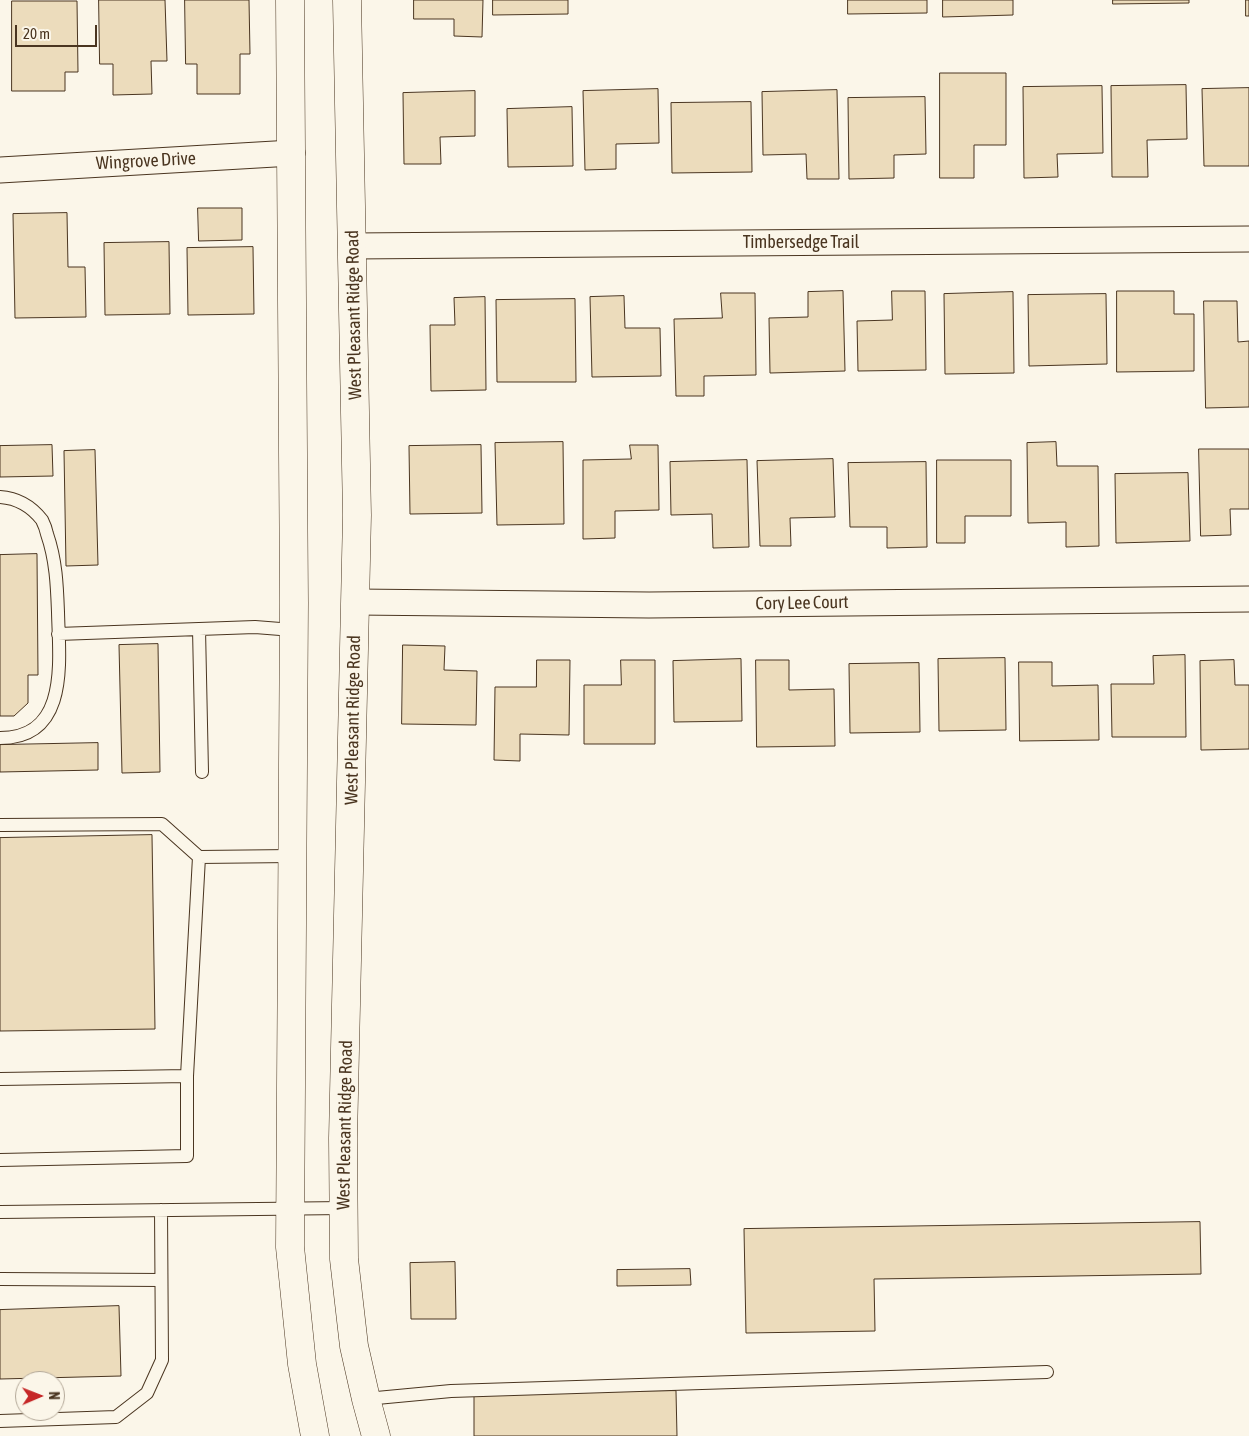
<!DOCTYPE html>
<html>
<head>
<meta charset="utf-8">
<style>
  body { margin:0 }
  #map { position:relative; width:1249px; height:1436px; overflow:hidden; background:#fbf6e9; font-family:"Asap Condensed",sans-serif }
  canvas { display:block }
  .north { position:absolute; left:15px; top:1371px; width:50px; height:50px; box-sizing:border-box; background:#fbf6e9; border:1px solid #b4a999; border-radius:50%; rotate:89deg; font-size:14px; font-weight:700; line-height:20px; text-align:center; color:#4a3520 }
  .north::after { content:''; display:block; margin:auto; width:18px; height:22px; background:#c62828; clip-path:polygon(50% 0,100% 100%,50% 72%,0 100%) }
  .scale { position:absolute; left:15px; top:25px; width:82px; height:22px; box-sizing:border-box; border:2px solid #4a3520; border-top:0; padding-left:6px; font-size:15px; line-height:18px; white-space:nowrap; color:#4a3520; -webkit-text-stroke:4px #fbf6e9; paint-order:stroke }
</style>
</head>
<body>
<div id="map">
<canvas width="1249" height="1436"></canvas>
<div class="north">N</div>
<div class="scale">20 m</div>
</div>
<script>
const c = document.querySelector('canvas').getContext('2d');
c.lineJoin = 'round';
function paint(path, color) { c.fillStyle = color; c.fill(path, 'evenodd'); }
function strokePath(path, color, width, dash) { c.strokeStyle = color; c.lineWidth = width; c.lineCap = dash ? 'butt' : 'round'; c.setLineDash(dash || []); c.stroke(path); }
function write(font, color, halo, rows, align = 'center') {
  c.font = font + ' "Asap Condensed",sans-serif'; c.lineWidth = 4; c.setLineDash([]); c.textBaseline = 'middle'; c.strokeStyle = halo; c.fillStyle = color; for (const [text, x, y, turn = 0] of rows) {
    c.save(); c.translate(x, y); c.rotate((+turn || 0) * Math.PI / 180); c.textAlign = isNaN(turn) ? turn : align; if (halo) c.strokeText(text, 0, 0); c.fillText(text, 0, 0); c.restore();
  }
}
const building = new Path2D(`
  M99,0H165L167,61H151L152,94L113,95V64H100Z
  M185,0H249L250,54H240V94H197V64H186Z
  M414,0H483L482,37L454,36V19H414Z
  M493,0H568V14L493,15Z
  M848,0H927V13L848,14Z
  M943,0H1013V15L943,17Z
  M1113,0H1189V3L1113,4Z
  M1246,0H1249V16H1246Z
  M12,1H77L78,72H65V91H12Z
  M940,73H1006V145H974V178H940Z
  M1186,85L1187,139L1147,140L1148,177H1112L1111,86Z
  M1102,86L1103,153L1057,154L1058,177L1024,178L1023,87Z
  M1249,88V166H1204L1202,89Z
  M658,89L659,143L616,144V169L585,170L583,91Z
  M837,90L839,179H807L806,154L763,155L762,92Z
  M475,91V136L440,137L441,164H404L403,93Z
  M925,97L926,154L894,155V178L849,179L848,98Z
  M751,102L752,172L672,173L671,103Z
  M572,107L573,166L508,167L507,109Z
  M198,208H242V240L199,241Z
  M67,213L68,267H85L86,317L15,318L13,214Z
  M169,242L170,314L105,315L104,243Z
  M253,247L254,314L188,315L187,248Z
  M843,291L845,371L770,373L769,318L808,317V292Z
  M892,291H925L926,370L858,371L857,321L892,320Z
  M1117,291H1174V314H1194V371L1117,372Z
  M1013,292L1014,373L945,374L944,294Z
  M721,293H755L756,375L704,376V396H676L674,319L722,318Z
  M1106,294L1107,364L1029,366L1028,295Z
  M624,296L625,328H660L661,376L592,377L590,297Z
  M485,297L486,390L431,391L430,325H455L454,298Z
  M575,299L576,382H497L496,300Z
  M1204,301H1237L1238,342L1249,341V407L1206,408Z
  M563,442L564,524L497,525L495,443Z
  M1056,442L1057,466H1098L1099,546L1066,547V522L1028,523L1027,443Z
  M52,445L53,476L0,477V446Z
  M481,445L482,513L410,514L409,446Z
  M630,445H658L659,510L615,511V538L583,539V460L631,459Z
  M1199,449H1249V509H1230L1231,535L1201,536Z
  M95,450L98,565L66,566L64,451Z
  M833,459L835,517L790,518L791,546H760L757,461Z
  M747,460L749,547L713,548L712,514L671,515L670,462Z
  M937,460H1011V516H965V543H937Z
  M926,462L927,547L887,548V527H850L848,463Z
  M1188,473L1190,541L1116,543L1115,474Z
  M37,554L38,675H28V703L14,716H0V555Z
  M158,644L160,772L122,773L119,645Z
  M403,645L445,646L444,670L477,671L476,725L402,724Z
  M1185,655L1186,737H1112L1111,684H1154L1153,656Z
  M1005,658L1006,730L939,731L938,659Z
  M741,659L742,721L674,722L673,661Z
  M537,660H570L569,735L520,734V761L494,760L495,687H536Z
  M621,660H655V744H584V685H621Z
  M756,660H789V690L834,689L835,746L757,747Z
  M1234,660L1235,685H1249V749L1201,750L1200,661Z
  M1019,662H1052V686L1098,685L1099,740L1020,741Z
  M919,663L920,732L850,733L849,664Z
  M98,743V770L0,772V745Z
  M152,835L155,1029L0,1031V838Z
  M1200,1222L1201,1274L874,1279L875,1331L746,1333L744,1229Z
  M455,1262L456,1319H411L410,1263Z
  M690,1269L691,1285L617,1286V1270Z
  M119,1306L121,1376L0,1379V1310Z
  M676,1391L677,1436H474V1392Z`);
const service = new Path2D(`
  M0,497C16,498 31,506 42,520C44,524 46,529 47,534C56,560 57,585 58,612C59,660 70,738 0,738
  M58,634L199,629
  M202,772L199,629L255,627L293,630
  M0,825L162,824L199,857
  M0,1079L187,1076L199,857L292,856
  M0,1160L187,1156V1076
  M0,1212L344,1208
  M0,1279L161,1280
  M366,1399L451,1391L1047,1372
  M0,1421L116,1417L147,1393L162,1360L161,1210`);
const minor = new Path2D(`
  M0,170L292,153
  M352,246L1249,239
  M356,602L649,605L1249,599`);
const tertiary = new Path2D(`
  M290,0L294,602L290,1247L302,1364L315,1436
  M347,0L357,515L343,1138L344,1259L354,1346L366,1399L376,1436`);
const streetNames = [
  ["Wingrove Drive",146,161,-3],
  ["Timbersedge Trail",801,242],
  ["West Pleasant Ridge Road",354,315,-91],
  ["Cory Lee Court",802,603,-1],
  ["West Pleasant Ridge Road",353,720,-89],
  ["West Pleasant Ridge Road",345,1125,-89]
];
paint(building, '#ecdcbc');
strokePath(building, '#4a3520', 1);
strokePath(service, '#4a3520', 14);
strokePath(minor, '#4a3520', 27);
strokePath(tertiary, '#4a3520', 29);
strokePath(service, '#fbf6e9', 12);
strokePath(minor, '#fbf6e9', 25);
strokePath(tertiary, '#fbf6e9', 28);
write('18px', '#4a3520', '#fbf6e9', streetNames);
</script>
</body>
</html>
